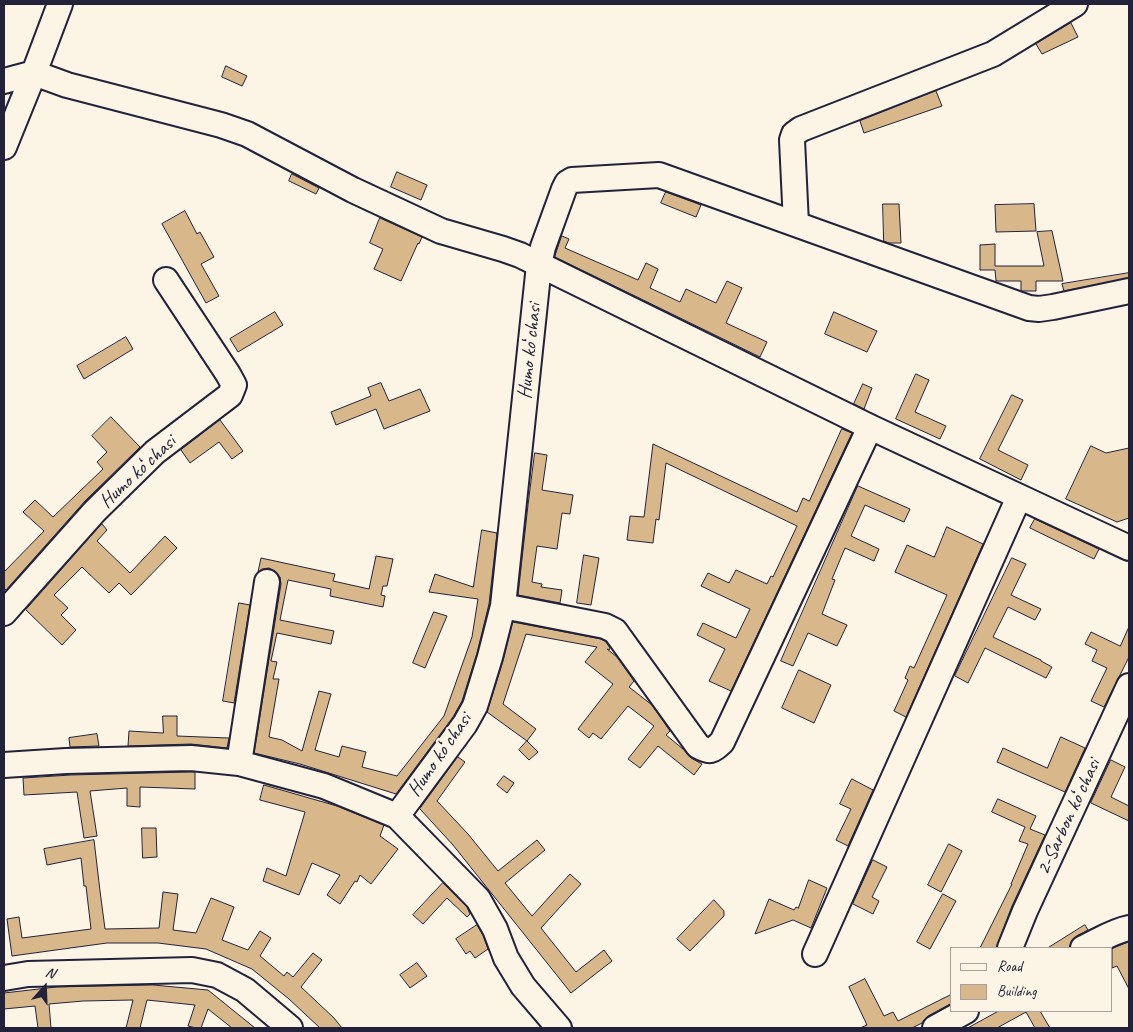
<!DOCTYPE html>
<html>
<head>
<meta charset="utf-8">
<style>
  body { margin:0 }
  #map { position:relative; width:1133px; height:1032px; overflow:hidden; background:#fcf5e5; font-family:Caveat,sans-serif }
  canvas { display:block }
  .frame { position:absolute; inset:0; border:5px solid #22223b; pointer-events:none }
  .legend { position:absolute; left:950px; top:947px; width:162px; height:65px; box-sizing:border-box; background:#fcf5e5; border:1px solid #a5a1a1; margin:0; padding:6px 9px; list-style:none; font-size:15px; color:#22223b }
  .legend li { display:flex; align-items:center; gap:10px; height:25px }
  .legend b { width:25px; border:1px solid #a5a1a1 }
  .north { position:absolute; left:20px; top:962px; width:50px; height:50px; -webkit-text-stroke:4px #fcf5e5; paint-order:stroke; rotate:20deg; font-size:14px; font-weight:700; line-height:20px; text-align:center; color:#22223b }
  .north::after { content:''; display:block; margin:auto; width:18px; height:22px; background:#22223b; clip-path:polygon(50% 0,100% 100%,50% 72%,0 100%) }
</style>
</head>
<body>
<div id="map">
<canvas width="1133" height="1032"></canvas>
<div class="frame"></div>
<ul class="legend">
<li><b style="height:6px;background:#fcf5e5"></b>Road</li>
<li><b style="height:14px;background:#d8b78b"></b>Building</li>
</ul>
<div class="north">N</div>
</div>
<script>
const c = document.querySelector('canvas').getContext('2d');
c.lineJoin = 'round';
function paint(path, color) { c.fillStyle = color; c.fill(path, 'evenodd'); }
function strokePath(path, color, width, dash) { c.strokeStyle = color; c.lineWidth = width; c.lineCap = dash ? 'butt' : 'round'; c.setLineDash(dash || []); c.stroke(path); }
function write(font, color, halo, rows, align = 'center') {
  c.font = font + ' Caveat,sans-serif'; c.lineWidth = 5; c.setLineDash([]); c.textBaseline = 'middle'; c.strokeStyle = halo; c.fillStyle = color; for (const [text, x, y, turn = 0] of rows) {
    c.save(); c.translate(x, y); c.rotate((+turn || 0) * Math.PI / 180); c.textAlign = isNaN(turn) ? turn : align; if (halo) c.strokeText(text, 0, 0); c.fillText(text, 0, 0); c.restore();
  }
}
const building = new Path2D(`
  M1071,23L1078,37L1042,54L1036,44Z
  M226,66L247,76L242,86L222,77Z
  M936,91L942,106L864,133L860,121Z
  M397,172L427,185L421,200L391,187Z
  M292,174L319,188L316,194L289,181Z
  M666,192L701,205L696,217L661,203Z
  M883,204H899L901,243H889L884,241Z
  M1034,204L1036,231L996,232L995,205Z
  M185,211L197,234L200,232L214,257L201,264L219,296L206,303L162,224Z
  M380,218L422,237L419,244L418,243L401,281L374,269L383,249L370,243Z
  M1052,231L1063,281H1036V291H1021V281H996L995,270H980V245L995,244V266H1044L1037,232Z
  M562,236L569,239L565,248L638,280L646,263L658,269L650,288L680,302L686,289L716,303L727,281L742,288L726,323L767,342L760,357L555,257Z
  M1129,273V278L1064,291L1062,284Z
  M275,312L283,325L238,352L230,339Z
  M834,312L877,331L867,352L825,334Z
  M126,337L133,349L84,379L77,366Z
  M916,374L929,380L915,412L946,426L940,439L896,419Z
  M381,383L389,401L420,389L430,411L384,429L376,409L336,425L331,412L371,396L368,388Z
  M863,384L872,388L864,409L854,404Z
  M1012,395L1023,400L998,450L1028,465L1021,480L980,459Z
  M111,417L140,447L85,501L6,590L4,588V572L44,531L23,512L35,500L53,517L103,469L97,462L107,452L92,436Z
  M220,420L243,451L232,459L219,442L190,463L181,450Z
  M842,429L852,433L731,691L709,681L725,649L697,635L703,623L736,638L750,609L701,586L708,573L729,583L736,570L767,584L771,576L773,577L797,526L666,463L659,520L656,519L653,543L627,540L630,516L644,517L653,444L797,512L803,498L809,501Z
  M1091,446L1106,453L1129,448V518L1117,522L1066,499Z
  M535,453L547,455L542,490L573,495L570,514L562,513L557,549L537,546L532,582L542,584L541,587L562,590L560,603L518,595L528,505Z
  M858,486L910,509L904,522L865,505L851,536L879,549L874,561L845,548L832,579L835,580L822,614L847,625L837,646L808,633L793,666L781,661Z
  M1035,519L1099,549L1094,559L1030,528Z
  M102,524L107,530L97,541L130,573L165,536L177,548L131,595L119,583L109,593L82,567L54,595L68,608L61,615L76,630L62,645L26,610Z
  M947,527L983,544L906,717L894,711L908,680L905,678L910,666L914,668L947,595L895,572L907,545L934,557Z
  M482,530L497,533L489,604L477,653L462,701L453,717L396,794L300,764L254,753L281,584L280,577L275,571L269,568L262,569L258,572L261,558L335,574L333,581L369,589L376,556L393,559L387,586H383L381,595L385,596L383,607L330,596L331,589L288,580L280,620L334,631L331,644L277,633L271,661L277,662L273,679H279L269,737L282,740L302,751L319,691L331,694L315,750L339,757L342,746L366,752L362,767L397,776L444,716L472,637L478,599L429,592L435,574L473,587Z
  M584,555L599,558L591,605L577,603Z
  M1012,558L1026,564L1011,595L1041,609L1035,620L1008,607L993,637L1041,660V661L1052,667L1046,678L985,648L968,683L955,676Z
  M239,603L250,605L234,703L223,701Z
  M434,612L447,616L425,668L413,663Z
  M513,622L601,639L606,642L610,648L609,650L607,649L617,657L634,681L629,687L652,705L670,731L666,735L683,749L691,758L702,764L694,775L658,746L640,768L628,759L654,726L628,706L601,739L593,733L589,738L578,729L613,684L585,662L597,647L526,634L503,704L536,729L527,741L487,712L503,661Z
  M1129,627V657L1104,707L1091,701L1107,668L1092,661L1097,650L1085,644L1091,632L1120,646Z
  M799,670L831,685L814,723L782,708Z
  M163,716H177V736L229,738L227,748L191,744L128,746L129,731L163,733Z
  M97,734L99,746L70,747L69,738Z
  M1061,737L1085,748L1065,792L997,762L1003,748L1047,768Z
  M527,741L538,752L529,760L519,750Z
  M458,757L465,762L437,801L468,834L498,871L537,840L545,850L505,883L532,916L570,874L581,884L541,928L576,972L604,950L612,961L571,993L453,845L420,809Z
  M1111,760L1125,767L1111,797L1129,806V821L1091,803Z
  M190,772H195V789L140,787V807L127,806V788L90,791L97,836L84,838L77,792L24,795L23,778L71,775Z
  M504,776L514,783L507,793L497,785Z
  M852,779L873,790L848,846L836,840L851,809L840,804Z
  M264,785L337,806L384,825L380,836L398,849L371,884L360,875L357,882L355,881L340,904L327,895L340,875L312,863L299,895L263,881L267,868L286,876L305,812L260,800Z
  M998,799L1036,816L1030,829L1045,835L1012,906L996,948H980L1012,884H1011L1028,844L1019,841L1025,827L992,812Z
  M142,828H156L157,857L143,858Z
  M94,840L100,891L105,929L159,928L163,892L178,894L173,930L196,933L211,898L234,907L222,940L248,950L260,931L271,938L260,956L284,976L287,972L293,977L313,953L322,960L301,987L334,1018L342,1028H320L289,999L252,969L206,949L158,943H107L12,956L7,919L19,917L22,938L91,929L86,886H84L81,858L47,865L44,849Z
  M949,844L962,851L941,892L928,885Z
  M873,860L887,867L872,897L879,901L873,914L853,904Z
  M809,880L827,888L811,928L793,920L755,934L769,899L794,910L796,907L798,908Z
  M443,883L467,907L470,914L467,917L447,898L423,924L413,915Z
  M943,894L956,901L930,949L917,942Z
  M714,900L724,911V916L690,951L677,939Z
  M477,925L483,935L488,949L475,958L470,951L466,954L456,939Z
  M1085,925L1088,930L1077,936L1072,940L1069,948H1048Z
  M1129,942V989L1117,966L1112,968V949Z
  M417,963L427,976L410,988L400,975Z
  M865,979L884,1016L893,1012L898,1021L952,994V1003L928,1016L924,1020L922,1023L912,1028H860L867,1025L849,987Z
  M153,985L208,990L255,1028H232L208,1009L201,1028H196L188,1026L195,1005L147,1000L140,1028H126L133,1000L83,1001L49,1004L51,1028H38L35,1006L4,1009V993L56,987Z
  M999,1011H1040L1050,1028H1035L1026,1012L997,1028H968Z`);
const minor = new Path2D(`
  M4,81L34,73L67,85L221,125L247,134L353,190L441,231L503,249L520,255L870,427L1129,548
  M4,147L34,73L60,4
  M796,224L792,140L794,134L801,129L993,54L1075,4
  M503,606L605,626L615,631L698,746C710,753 712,751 722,742L870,427
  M4,613L95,511L155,452L230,395L234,385L228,374L166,280
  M239,763L267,582
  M4,765L66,761L191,758L239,763L324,786L397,816L465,724L475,706L490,657L503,606L539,265L543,247L564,189L567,183L572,180L659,175L1029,308L1039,309L1053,307L1129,291
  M397,816L478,899L495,929L506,958L523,986L559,1028
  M1010,948L1025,911L1129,686
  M1083,948C1098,941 1113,931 1129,928
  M815,954L1019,497
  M4,978L28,974L192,970L217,975L245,990L290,1028
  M935,1028L966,1011`);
const streetNames = [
  ["Humo koʻchasi",530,351,-84],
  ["Humo koʻchasi",138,472,-43],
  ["Humo koʻchasi",440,755,-55],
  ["2-Sarbon koʻchasi",1069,817,-65]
];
paint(building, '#d8b78b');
strokePath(building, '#22223b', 1);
strokePath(minor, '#22223b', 28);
strokePath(minor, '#fcf5e5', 24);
write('20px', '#22223b', '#fcf5e5', streetNames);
</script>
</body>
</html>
